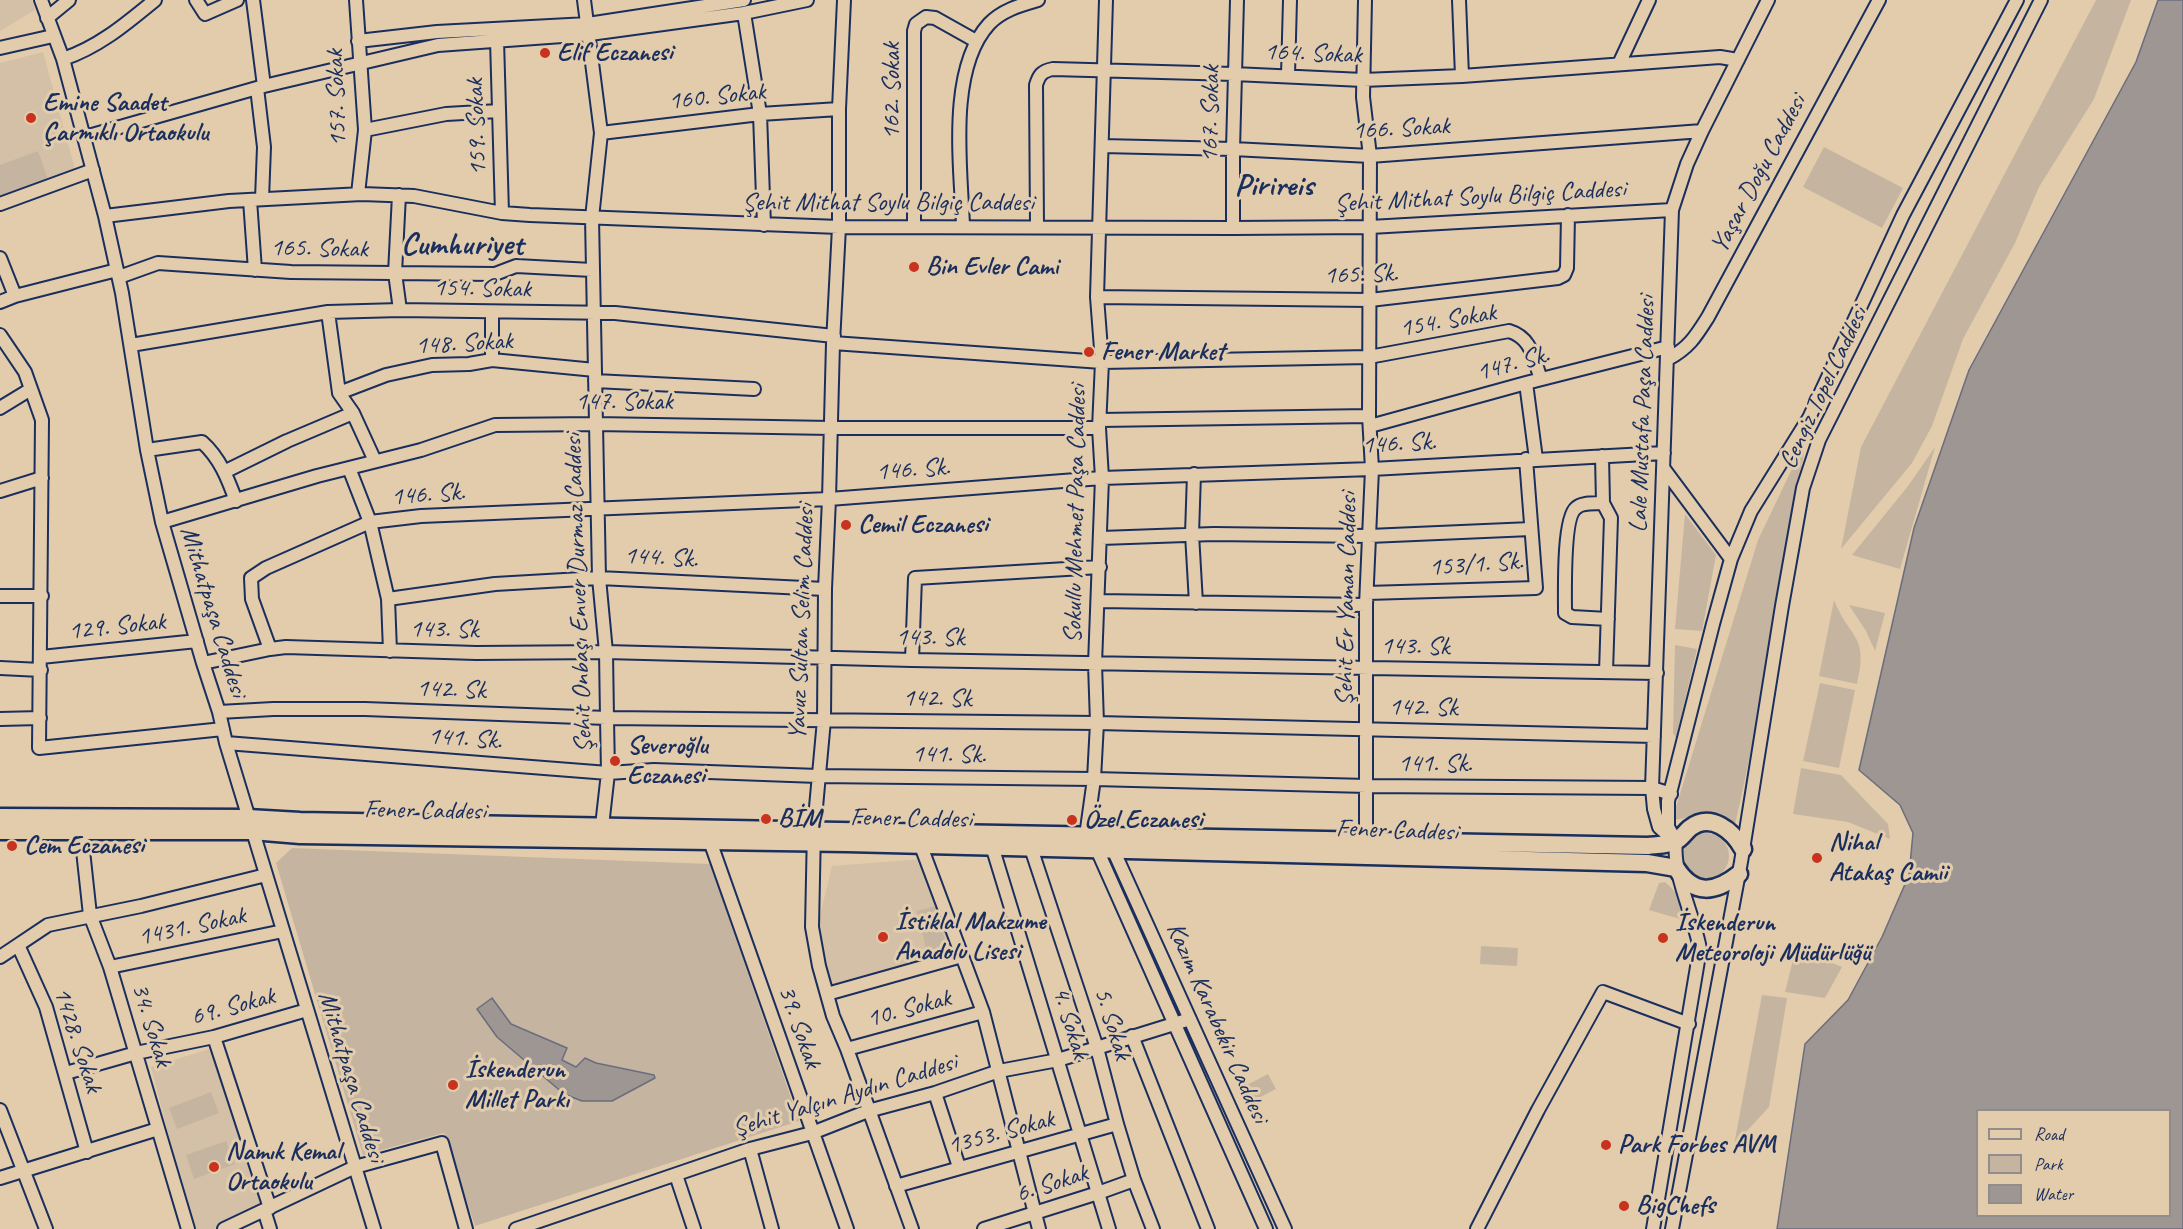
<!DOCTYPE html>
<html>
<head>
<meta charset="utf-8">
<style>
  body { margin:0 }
  #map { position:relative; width:2183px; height:1229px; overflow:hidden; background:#e2ccac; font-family:Caveat,sans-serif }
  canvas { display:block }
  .legend { position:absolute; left:1976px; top:1109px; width:195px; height:108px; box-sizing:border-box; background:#e2ccac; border:2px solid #928d8d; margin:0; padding:8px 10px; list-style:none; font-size:18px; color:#1b2f5e }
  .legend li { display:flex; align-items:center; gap:12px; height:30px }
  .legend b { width:30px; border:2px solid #928d8d }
</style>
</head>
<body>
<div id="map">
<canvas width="2183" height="1229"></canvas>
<ul class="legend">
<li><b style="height:8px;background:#e2ccac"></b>Road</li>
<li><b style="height:16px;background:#c5b5a0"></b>Park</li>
<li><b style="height:16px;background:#9e9692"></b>Water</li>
</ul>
</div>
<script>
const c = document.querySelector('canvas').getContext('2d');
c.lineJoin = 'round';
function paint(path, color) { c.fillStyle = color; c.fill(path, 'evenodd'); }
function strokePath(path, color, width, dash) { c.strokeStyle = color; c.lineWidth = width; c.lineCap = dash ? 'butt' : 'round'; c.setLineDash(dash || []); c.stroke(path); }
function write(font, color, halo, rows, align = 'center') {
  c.font = font + ' Caveat,sans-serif'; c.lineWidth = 6; c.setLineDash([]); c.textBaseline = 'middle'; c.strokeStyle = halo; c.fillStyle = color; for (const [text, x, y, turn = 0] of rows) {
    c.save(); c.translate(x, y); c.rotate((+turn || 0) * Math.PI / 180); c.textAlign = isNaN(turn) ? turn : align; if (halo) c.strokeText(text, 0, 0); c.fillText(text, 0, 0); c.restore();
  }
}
const built = new Path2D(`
  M0,0H32L35,10L0,31Z
  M43,52L76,173L0,202V63Z
  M922,859L951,950L830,989L818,924L832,866Z
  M213,1048L264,1206L214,1229H193L151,1067Z`);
const green = new Path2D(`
  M2096,0H2131L2094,99L2039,187L2015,243L1963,339L1932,426L1912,463L1841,549L1861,447Z
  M1824,147L1903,188L1882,228L1803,187Z
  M38,151L48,179L0,196V165Z
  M1935,447L1900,569L1852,555L1908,486Z
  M1802,448L1804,455L1798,480C1779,596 1761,713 1734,829L1710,815L1672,820L1758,540Z
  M1685,514L1716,555L1702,631L1675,629Z
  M1834,600C1850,640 1869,634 1857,684L1819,676Z
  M1849,605L1885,613L1875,651L1866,631Z
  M1675,645L1697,649L1676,738L1673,733Z
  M1820,683L1855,690L1839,768L1803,761Z
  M1801,768L1841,775L1888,824L1890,839L1848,822L1793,814Z
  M1683 856a23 23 0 1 1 46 0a23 23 0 1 1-46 0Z
  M292,848L710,864L799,1121L475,1226L444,1133L363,1155L276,863Z
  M1665,882C1678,893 1684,905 1687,921L1649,910L1659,883Z
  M936,906L947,948L927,953L917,911Z
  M1481,946L1518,948L1517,966L1480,964Z
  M1796,948L1842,967L1825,998L1785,992Z
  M1762,995L1787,998L1769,1107L1734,1145Z
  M1268,1074L1276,1089L1247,1104L1239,1089Z
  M211,1092L219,1113L177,1129L169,1108Z
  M226,1141L235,1164L194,1179L186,1155Z`);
const water = new Path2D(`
  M2158,0H2183V1229H1777L1805,1044L1848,1000L1882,937L1909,875L1913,833L1900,805L1859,770L1914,528L1969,370L2136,62ZM2170,1110V1216H1978V1110Z
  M492,998L511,1024L567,1048L562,1060L576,1067L585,1058L596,1063L654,1075L655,1078L612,1101H582L564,1094L497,1037L477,1009Z`);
const minor = new Path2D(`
  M41,0L63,59L105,216L122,293L147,450L162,522L203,663L219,712L226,743L374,1229
  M196,0L205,14L237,0
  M253,0L264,86
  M356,0L365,130L358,194
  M584,0L601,133L592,218L599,578L606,652L607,718L608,773L602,826
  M844,0L839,109V227L833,343L829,499L825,589L824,720L814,829L812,927L819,966L833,1016L847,1049L912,1229
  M1365,0L1363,97L1370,156L1369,416L1372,469L1366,605V840
  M1459,0L1462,76
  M744,13L760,114L764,225
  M47,18L69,0
  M497,40L502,213
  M358,41L437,32L588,24L744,0
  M0,48L53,36
  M63,59C99,47 127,23 155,0
  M1619,64L1649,0
  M1288,75L1290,0
  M257,88L264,147L262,199
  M365,130L446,114L499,111
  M601,133L760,114L839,109
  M85,137L264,86L438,45L590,34L744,13L807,0
  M1102,146L1233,149L1370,156L1702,131
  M399,195L395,273L400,310
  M250,200L255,270
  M0,204L93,170
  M105,216L229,201L362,194L414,196L502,213L530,215L839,227L1233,228L1370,227L1672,210
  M963,226C961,168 947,70 989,24C1002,10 1021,5 1038,0
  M1037,226L1036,85C1039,75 1042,71 1053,69L1234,74L1363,80L1462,76L1720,57L1738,60
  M914,227V31L916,24L926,17L935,18L976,41
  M1233,228V149L1237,0
  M0,258L15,296
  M119,277L158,263L291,272L495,274L516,266L592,270
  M1097,297L1370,300L1558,278L1564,275L1567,268L1568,215
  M0,302L15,296L117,270
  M328,312L339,393L353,413L375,461
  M0,335L25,372L42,420L39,748L223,729
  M833,343L1102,362L1369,357L1509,331C1532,338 1533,358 1541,379
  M131,345L328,312L400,310L615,313L834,336
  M1668,359C1689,348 1696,336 1708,317L1879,0
  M492,360V312
  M595,381L754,389
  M1526,383L1536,459
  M339,393L386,375L432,365L469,364L492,360L595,370
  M0,408L31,389
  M1100,420L1369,416
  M1370,426L1526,383L1668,347
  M147,450L202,442C220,458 228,479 236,501
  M1602,456L1603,503L1611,518L1606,672
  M349,468L370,522L388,599L390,651
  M1664,469L1731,559
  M224,472L287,441L353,413
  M1194,474L1192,534L1196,603
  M0,491L42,478
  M1603,503C1595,504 1582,502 1576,508C1563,518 1565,593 1565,613L1572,617L1608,619
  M162,522L317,476L421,450L495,425L596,424L831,428H1099
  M1101,538L1214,534L1369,536L1531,529
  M1367,593L1536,588L1526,459
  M0,596H42
  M388,599L495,584L599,578L825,589
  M1099,601L1366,605
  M270,649L252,599L251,578L266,568L370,522L421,516L829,499L1102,478L1372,469L1664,453
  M41,657L197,641
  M912,660L915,578L1100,567
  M203,663L270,649L286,647L476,653L606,652L912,660L1657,673
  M0,668L41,670
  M219,712L273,709H365L607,718L1097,723L1654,736
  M0,719L40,718
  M226,743L608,773L654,770L818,776L1094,779L1367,786L1652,788L1671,794
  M81,832L90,915L110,967L188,1229
  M1670,837L1659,827L1654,809L1652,788L1672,210L1687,164L1702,131L1768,0
  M918,838L983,1012L1039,1229
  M710,841L847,1229
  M1676,841L1668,827V801L1713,624L1731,559L1751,511L1809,418L1903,215L2017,0
  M989,842L992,846L1109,1229
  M1029,842L1097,1048L1117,1124L1134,1180L1153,1229
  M1085,843L1094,779L1097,723L1095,664L1102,478L1099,428L1102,362L1097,297L1106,0
  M1095,845L1266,1229
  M1111,845L1285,1229
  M18,945L46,1007L87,1152
  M0,957L48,925L141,906L266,875
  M110,967L283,931
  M827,994L962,956
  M1132,1036L1208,1229
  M214,1037L270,1208
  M847,1049L983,1012
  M66,1073L136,1053L214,1037L307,1010
  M935,1093L959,1167
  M0,1110L46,1229
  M750,1149L772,1229
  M676,1175L694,1229
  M0,1178L158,1129
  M896,1186L1117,1124
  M264,1210L270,1229
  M224,1229L355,1167L442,1143L466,1229
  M516,1229L750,1149L812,1133L868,1111L935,1093L999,1071L1058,1060L1190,1019
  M984,1229L1098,1193L1134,1180
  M1477,1229L1538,1110L1603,992L1689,1024
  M1653,1229L1700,949C1694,915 1672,874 1676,841
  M1672,1229L1741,862L1782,606L1803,488L1819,440L2041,0`);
const major = new Path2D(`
  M0,817L248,818L300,821L1648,846C1656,845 1669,845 1676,841C1681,839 1685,832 1690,828C1711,812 1733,831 1743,849
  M0,831H252L300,835L847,843L1647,863L1676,868C1694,896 1715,893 1739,874`);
const markers = [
  [545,53,6,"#c8321e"],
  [31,118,6,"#c8321e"],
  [914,267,6,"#c8321e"],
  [1089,352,6,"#c8321e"],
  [846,525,6,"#c8321e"],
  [615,761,6,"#c8321e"],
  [766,819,6,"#c8321e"],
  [1072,820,6,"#c8321e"],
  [12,846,6,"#c8321e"],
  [1817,858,6,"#c8321e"],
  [883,937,6,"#c8321e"],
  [1663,938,6,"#c8321e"],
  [453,1085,6,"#c8321e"],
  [1606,1145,6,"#c8321e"],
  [214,1167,6,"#c8321e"],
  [1624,1206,6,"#c8321e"]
];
const poiNames = [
  ["Elif Eczanesi",557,53],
  ["Emine Saadet",43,103],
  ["Çarmıklı Ortaokulu",43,133],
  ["Bin Evler Cami",926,267],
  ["Fener Market",1101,352],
  ["Cemil Eczanesi",858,525],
  ["Severoğlu",627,746],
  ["Eczanesi",627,776],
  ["BİM",778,819],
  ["Özel Eczanesi",1084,820],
  ["Nihal",1829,843],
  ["Atakaş Camii",1829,873],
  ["Cem Eczanesi",24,846],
  ["İstiklal Makzume",895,922],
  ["Anadolu Lisesi",895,952],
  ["İskenderun",1675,923],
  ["Meteoroloji Müdürlüğü",1675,953],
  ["İskenderun",465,1070],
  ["Millet Parkı",465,1100],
  ["Park Forbes AVM",1618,1145],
  ["Namık Kemal",226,1152],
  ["Ortaokulu",226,1182],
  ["BigChefs",1636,1206]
];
const streetNames = [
  ["164. Sokak",1313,54,2],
  ["162. Sokak",892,91,-90],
  ["160. Sokak",717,97,-6],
  ["157. Sokak",337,98,-92],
  ["167. Sokak",1211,114,-89],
  ["159. Sokak",477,127,-92],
  ["166. Sokak",1401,129,-3],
  ["Yaşar Doğu Caddesi",1759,174,-62],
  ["Şehit Mithat Soylu Bilgiç Caddesi",1480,197,-3],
  ["Şehit Mithat Soylu Bilgiç Caddesi",888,203],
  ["165. Sokak",319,249,1],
  ["165. Sk.",1361,275,-2],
  ["154. Sokak",482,289,1],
  ["154. Sokak",1448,321,-10],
  ["148. Sokak",464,344,-3],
  ["147. Sk.",1513,364,-15],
  ["Cengiz Topel Caddesi",1824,388,-65],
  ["147. Sokak",624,402],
  ["Lale Mustafa Paşa Caddesi",1643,414,-88],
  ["146. Sk.",1399,444,-3],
  ["146. Sk.",913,470,-4],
  ["146. Sk.",428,495,-4],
  ["Sokullu Mehmet Paşa Caddesi",1076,514,-89],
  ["144. Sk.",661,558,3],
  ["153/1. Sk.",1476,565,-4],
  ["Şehit Onbaşı Enver Durmaz Caddesi",579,593,-92],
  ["Şehit Er Yaman Caddesi",1347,599,-89],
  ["Mithatpaşa Caddesi",213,612,73],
  ["Yavuz Sultan Selim Caddesi",802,622,-88],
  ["129. Sokak",117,627,-6],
  ["143. Sk",444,630,1],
  ["143. Sk",930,638,1],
  ["143. Sk",1415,647,1],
  ["142. Sk",451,690,2],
  ["142. Sk",937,699,1],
  ["142. Sk",1423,708,1],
  ["141. Sk.",465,739,4],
  ["141. Sk.",949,755,1],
  ["141. Sk.",1435,764],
  ["Fener Caddesi",425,811,1],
  ["Fener Caddesi",911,819,1],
  ["Fener Caddesi",1397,831,2],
  ["1431. Sokak",192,927,-12],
  ["69. Sokak",233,1007,-15],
  ["10. Sokak",909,1009,-15],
  ["4. Sokak",1070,1023,73],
  ["Kazım Karabekir Caddesi",1217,1023,66],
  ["5. Sokak",1112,1024,73],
  ["34. Sokak",151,1025,73],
  ["39. Sokak",799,1027,71],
  ["1428. Sokak",77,1040,72],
  ["Mithatpaşa Caddesi",351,1077,73],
  ["Şehit Yalçın Aydın Caddesi",845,1096,-17],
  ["1353. Sokak",1001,1133,-15],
  ["6. Sokak",1052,1184,-18]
];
const districtNames = [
  ["Pirireis",1274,187],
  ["Cumhuriyet",462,246]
];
paint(built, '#d3c0a6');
paint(green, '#c5b5a0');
paint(water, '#9e9692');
strokePath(water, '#6a6d7d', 1.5);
strokePath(minor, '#1b2f5e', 16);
strokePath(major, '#1b2f5e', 21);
strokePath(minor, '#e2ccac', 12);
strokePath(major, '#e2ccac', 16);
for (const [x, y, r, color] of markers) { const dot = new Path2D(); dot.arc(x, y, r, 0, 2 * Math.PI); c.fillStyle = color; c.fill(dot); strokePath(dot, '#e2ccac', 2); }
write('bold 26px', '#1b2f5e', '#e2ccac', poiNames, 'left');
write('26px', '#1b2f5e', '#e2ccac', streetNames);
write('bold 32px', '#1b2f5e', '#e2ccac', districtNames);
</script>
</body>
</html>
